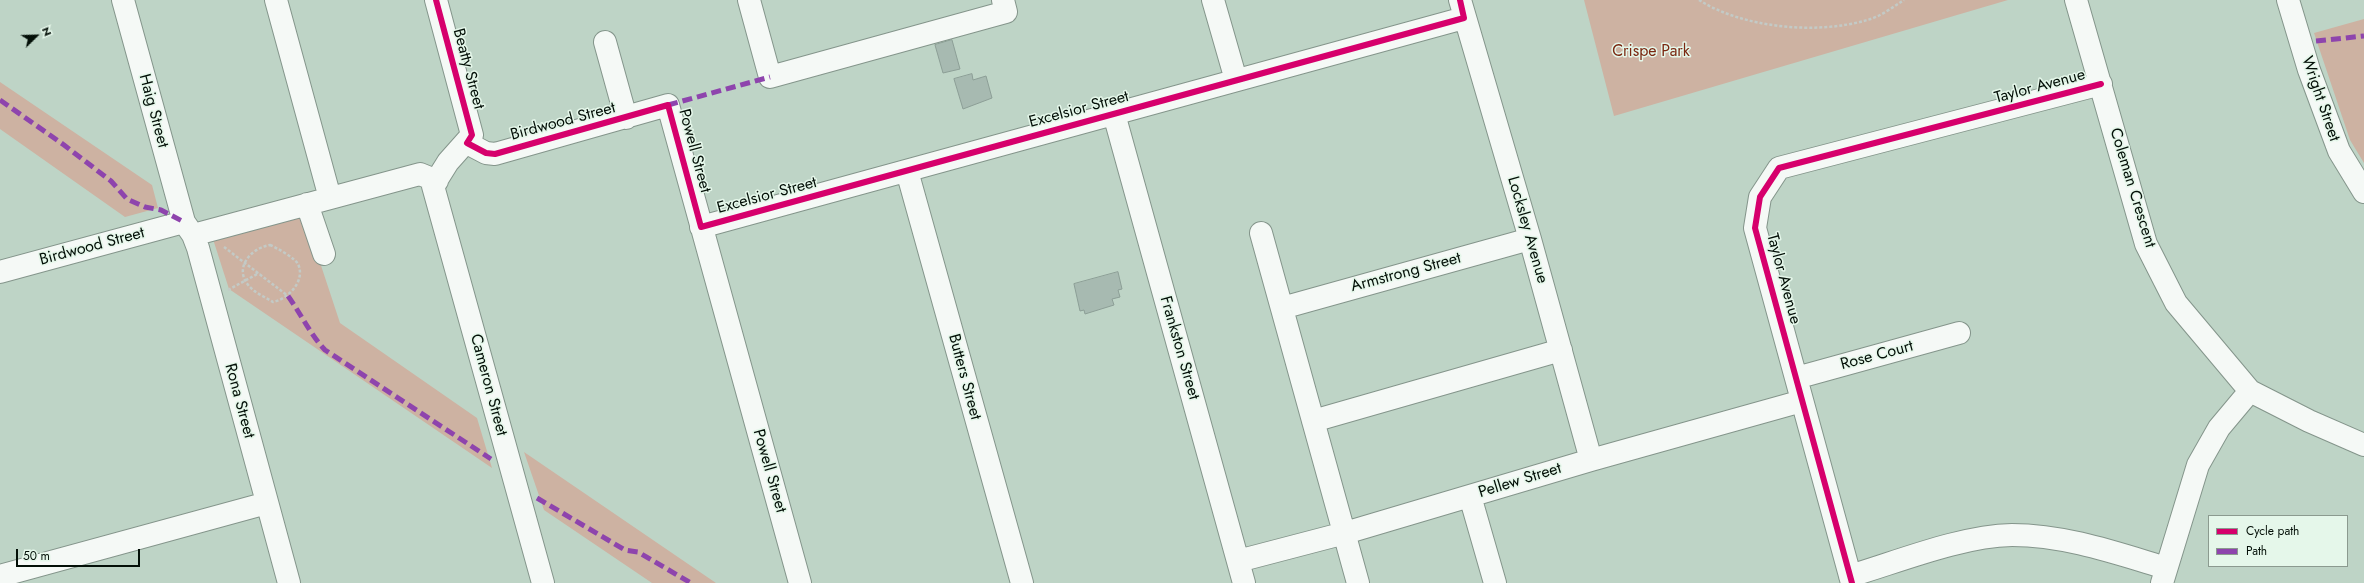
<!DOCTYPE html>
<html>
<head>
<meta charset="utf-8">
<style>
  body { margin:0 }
  #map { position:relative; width:2364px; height:583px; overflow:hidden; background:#bed4c6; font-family:Jost,sans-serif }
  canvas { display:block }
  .legend { position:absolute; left:2208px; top:515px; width:140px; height:52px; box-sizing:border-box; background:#e5f7ea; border:1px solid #8b9a8f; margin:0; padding:5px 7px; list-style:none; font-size:12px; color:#030f07 }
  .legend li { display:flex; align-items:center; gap:8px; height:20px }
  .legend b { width:20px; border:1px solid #8b9a8f }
  .north { position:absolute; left:16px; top:16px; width:40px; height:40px; -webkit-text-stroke:3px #e5f7ea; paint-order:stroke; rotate:67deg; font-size:11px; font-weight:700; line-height:16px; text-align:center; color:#030f07 }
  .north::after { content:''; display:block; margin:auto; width:14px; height:18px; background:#030f07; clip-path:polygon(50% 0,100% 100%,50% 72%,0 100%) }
  .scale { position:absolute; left:16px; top:549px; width:124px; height:18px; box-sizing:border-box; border:2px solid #030f07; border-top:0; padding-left:5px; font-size:12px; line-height:14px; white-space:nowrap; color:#030f07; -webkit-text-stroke:3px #e5f7ea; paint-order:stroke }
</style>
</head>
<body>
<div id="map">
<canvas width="2364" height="583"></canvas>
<ul class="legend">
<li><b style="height:5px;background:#d6006c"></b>Cycle path</li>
<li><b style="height:5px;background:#8e44ad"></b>Path</li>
</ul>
<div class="north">N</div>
<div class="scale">50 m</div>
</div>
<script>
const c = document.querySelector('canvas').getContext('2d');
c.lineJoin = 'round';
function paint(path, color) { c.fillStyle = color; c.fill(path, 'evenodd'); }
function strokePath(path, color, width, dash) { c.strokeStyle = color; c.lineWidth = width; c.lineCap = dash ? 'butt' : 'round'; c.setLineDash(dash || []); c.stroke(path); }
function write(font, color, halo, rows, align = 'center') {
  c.font = font + ' Jost,sans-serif'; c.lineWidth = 3; c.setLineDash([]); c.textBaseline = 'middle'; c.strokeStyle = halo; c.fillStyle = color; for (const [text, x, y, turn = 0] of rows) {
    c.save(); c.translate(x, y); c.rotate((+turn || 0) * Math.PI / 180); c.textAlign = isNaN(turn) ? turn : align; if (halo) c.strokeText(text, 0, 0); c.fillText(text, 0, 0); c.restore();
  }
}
const green = new Path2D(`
  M1584,0H2008L1614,116Z
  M2364,19V163L2350,140L2314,33Z
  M0,82L152,185L158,208L125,217L0,129Z
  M303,211L340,323L477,418L492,468L229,289L212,236Z
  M524,452L716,583H652L544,510Z`);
const building = new Path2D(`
  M952,40L960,69L943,73L935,45Z
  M972,74L973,80L986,76L992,98L963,109L954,79Z
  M1118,272L1122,289L1118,290L1120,297L1112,299L1114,305L1085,314L1084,310L1080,311L1074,284Z`);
const path = new Path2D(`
  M1699,0C1743,28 1817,35 1867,20C1880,17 1893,7 1904,0
  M270,245C277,248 295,258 298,264C306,281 288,299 273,302C265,297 255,293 249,286C233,268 251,248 270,245Z
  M224,247L288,296
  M228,290L259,273`);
const minor = new Path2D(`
  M123,0L184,222L193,235L198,248L289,583
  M276,0L330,198
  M436,0L472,135L448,162L433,186L543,583
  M749,0L770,77L1006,12L1003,0
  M1213,0L1236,80
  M1460,0L1530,239L1591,460
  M2076,0L2146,244L2176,303L2250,391L2309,421L2364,445
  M2288,0L2309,70L2339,151L2364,192
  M605,42L626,118
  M1114,114L1244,583
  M467,143L486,153L495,154L668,105L800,583
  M907,171L1022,583
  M307,204L324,254
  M701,227L1464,18
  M1261,233L1358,583
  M193,235L420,174L437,181
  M0,272L184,222
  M1282,308L1530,239
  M1796,378L1959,333
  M1313,421L1561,350
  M1470,496L1495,583
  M1238,561L1345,533L1591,460L1802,401
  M0,576L267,503
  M1850,576C1900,561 1961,536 2012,535C2065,535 2116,553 2166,568
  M1852,583L1755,228L1760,197L1779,168L2101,84
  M2162,583L2198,465L2219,428L2250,391`);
const quiet = new Path2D(`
  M2316,41L2364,36
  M0,100L64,145L111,181L127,199L145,207L161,210L184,222
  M668,105L770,77
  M288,296C301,314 310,334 325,350L491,459
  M537,498L625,550L638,552L691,583`);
const cycleway = new Path2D(`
  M436,0L472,135L467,143L486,153L495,154L668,105L701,227L1464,18L1460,0
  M1852,583L1755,228L1760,197L1779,168L2101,84`);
const parkNames = [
  ["Crispe Park",1651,52]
];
const streetNames = [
  ["Beatty Street",468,69,75],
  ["Taylor Avenue",2040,87,-15],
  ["Wright Street",2320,99,71],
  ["Excelsior Street",1079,110,-15],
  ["Haig Street",153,111,75],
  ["Birdwood Street",563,122,-15],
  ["Powell Street",694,151,75],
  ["Coleman Crescent",2132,188,73],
  ["Excelsior Street",767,196,-15],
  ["Locksley Avenue",1527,230,74],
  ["Birdwood Street",92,247,-15],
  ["Armstrong Street",1406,273,-15],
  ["Taylor Avenue",1783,279,75],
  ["Frankston Street",1179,348,74],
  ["Rose Court",1877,356,-15],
  ["Butters Street",964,377,75],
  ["Cameron Street",488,385,75],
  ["Rona Street",239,401,75],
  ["Powell Street",769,471,74],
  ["Pellew Street",1520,481,-17]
];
paint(green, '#cdb2a2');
paint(building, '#a7bab1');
strokePath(building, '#8c9e96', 1);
strokePath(minor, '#84958b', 24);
strokePath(path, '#c3cac6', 2.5, [3, 2]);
strokePath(minor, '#f5f9f6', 22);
strokePath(quiet, '#8e44ad', 5, [10, 5]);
strokePath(cycleway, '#d6006c', 6);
write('16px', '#7a2710', '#e5f7ea', parkNames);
write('16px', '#030f07', '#e5f7ea', streetNames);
</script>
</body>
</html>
